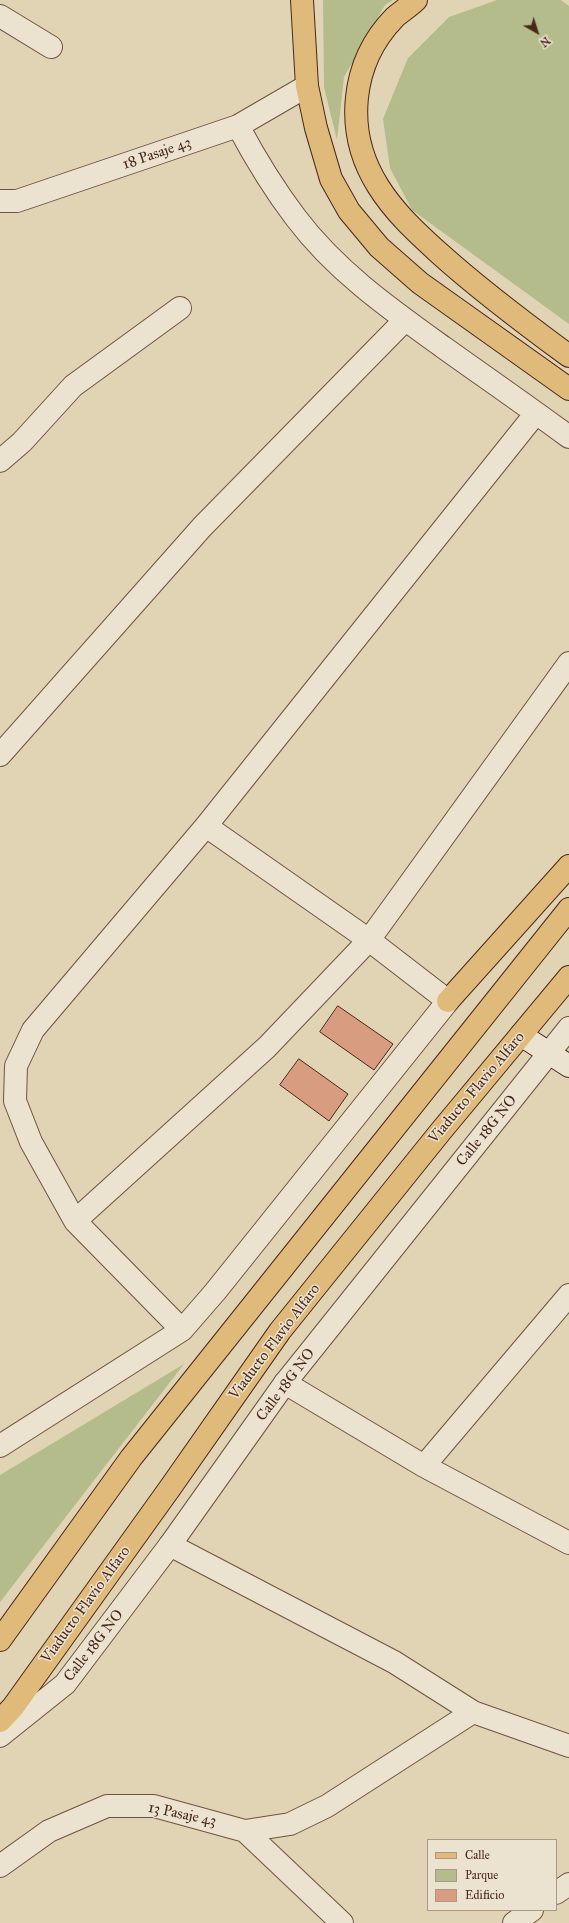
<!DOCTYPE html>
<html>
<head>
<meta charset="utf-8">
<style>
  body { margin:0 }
  #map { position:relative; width:569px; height:1923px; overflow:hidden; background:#e0d4b5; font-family:"IM FELL Great Primer",serif }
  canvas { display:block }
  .legend { position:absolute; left:427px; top:1839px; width:130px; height:72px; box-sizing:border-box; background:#ebe3cf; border:1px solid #ab9887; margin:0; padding:5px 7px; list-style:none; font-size:12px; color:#4a271a }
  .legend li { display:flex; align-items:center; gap:8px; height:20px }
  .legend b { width:20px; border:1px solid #ab9887 }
  .north { position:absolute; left:517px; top:12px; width:40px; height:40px; -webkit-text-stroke:3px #ebe3cf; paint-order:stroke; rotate:141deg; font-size:11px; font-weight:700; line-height:16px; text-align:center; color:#4a271a }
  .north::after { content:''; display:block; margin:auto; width:14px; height:18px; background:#4a271a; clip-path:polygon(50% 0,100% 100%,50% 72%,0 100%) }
</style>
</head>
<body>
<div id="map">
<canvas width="569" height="1923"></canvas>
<ul class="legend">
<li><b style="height:5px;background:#e0ba7a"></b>Calle</li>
<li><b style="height:11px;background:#b4bc8c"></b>Parque</li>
<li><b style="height:11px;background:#d89c81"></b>Edificio</li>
</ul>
<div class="north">N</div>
</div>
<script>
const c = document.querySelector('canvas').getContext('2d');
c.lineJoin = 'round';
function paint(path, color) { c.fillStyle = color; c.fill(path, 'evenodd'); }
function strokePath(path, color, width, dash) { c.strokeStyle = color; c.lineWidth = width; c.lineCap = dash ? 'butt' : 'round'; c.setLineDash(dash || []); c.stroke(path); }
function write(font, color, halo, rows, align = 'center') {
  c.font = font + ' "IM FELL Great Primer",serif'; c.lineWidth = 3; c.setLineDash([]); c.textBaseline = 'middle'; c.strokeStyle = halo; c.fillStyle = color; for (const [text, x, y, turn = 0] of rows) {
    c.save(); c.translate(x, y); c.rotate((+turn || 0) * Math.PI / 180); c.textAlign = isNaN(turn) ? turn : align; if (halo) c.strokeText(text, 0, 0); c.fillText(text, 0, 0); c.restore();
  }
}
const green = new Path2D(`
  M323,0H393L385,5L344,77L337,140L324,87Z
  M497,0H561L569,6V324L412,210L390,168L383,119L408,58L449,17Z
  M184,1364L0,1602V1475Z`);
const building = new Path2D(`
  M338,1006L393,1044L374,1070L320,1032Z
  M299,1059L348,1094L329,1121L280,1085Z`);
const minor = new Path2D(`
  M0,16L51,47
  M238,126C255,158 274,189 296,218C336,271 390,309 443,347C485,377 527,406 569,437
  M0,201H17L238,126L307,86
  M0,461L22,442L73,386L180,308
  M0,755L202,527L405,320
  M75,1221L267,1047L369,940L569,663
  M182,1330L75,1221L31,1142L15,1101L16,1066L33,1030L206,826L536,413
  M285,1383L424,1466L569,1543
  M0,1446L182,1330L215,1292L448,1001L369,940L206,826
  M424,1466L569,1295
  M170,1545L394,1662L473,1712L569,1746
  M245,1831L290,1824L327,1806L473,1712
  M0,1866L49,1831L107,1806H154L245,1831L342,1923
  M556,1893L569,1884
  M514,1923L532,1910`);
const tertiary = new Path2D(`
  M0,1736L65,1684L170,1545L285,1383L569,1028`);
const secondary = new Path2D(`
  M521,1035L569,1066`);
const primary = new Path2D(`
  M448,1001L569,866
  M0,1640L131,1458L569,909
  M0,1721L13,1707L170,1488L280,1331L441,1131L569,977`);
const trunk = new Path2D(`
  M302,0L307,86L316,128L331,179L349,211L379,247L420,283L569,389
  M416,0C410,6 402,11 395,17C350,63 344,132 378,186C394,212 417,233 439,253C480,290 524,323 569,356`);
const streetNames = [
  ["18 Pasaje 43",157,154,-19],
  ["Viaducto Flavio Alfaro",477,1088,-50],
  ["Calle 18G NO",487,1131,-51],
  ["Viaducto Flavio Alfaro",275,1342,-53],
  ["Calle 18G NO",286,1385,-53],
  ["Viaducto Flavio Alfaro",86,1605,-54],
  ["Calle 18G NO",94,1646,-52],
  ["13 Pasaje 43",182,1815,12]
];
paint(green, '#b4bc8c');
paint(building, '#d89c81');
strokePath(building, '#4a271a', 1);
strokePath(minor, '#705241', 24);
strokePath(tertiary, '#705241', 24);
strokePath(secondary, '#4a271a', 24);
strokePath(primary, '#4a271a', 24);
strokePath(trunk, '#4a271a', 24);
strokePath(minor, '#ebe3cf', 22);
strokePath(tertiary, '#ebe3cf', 22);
strokePath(secondary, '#ebe3cf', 22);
strokePath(primary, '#e0ba7a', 22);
strokePath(trunk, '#e0ba7a', 22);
write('15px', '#4a271a', '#ebe3cf', streetNames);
</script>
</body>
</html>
